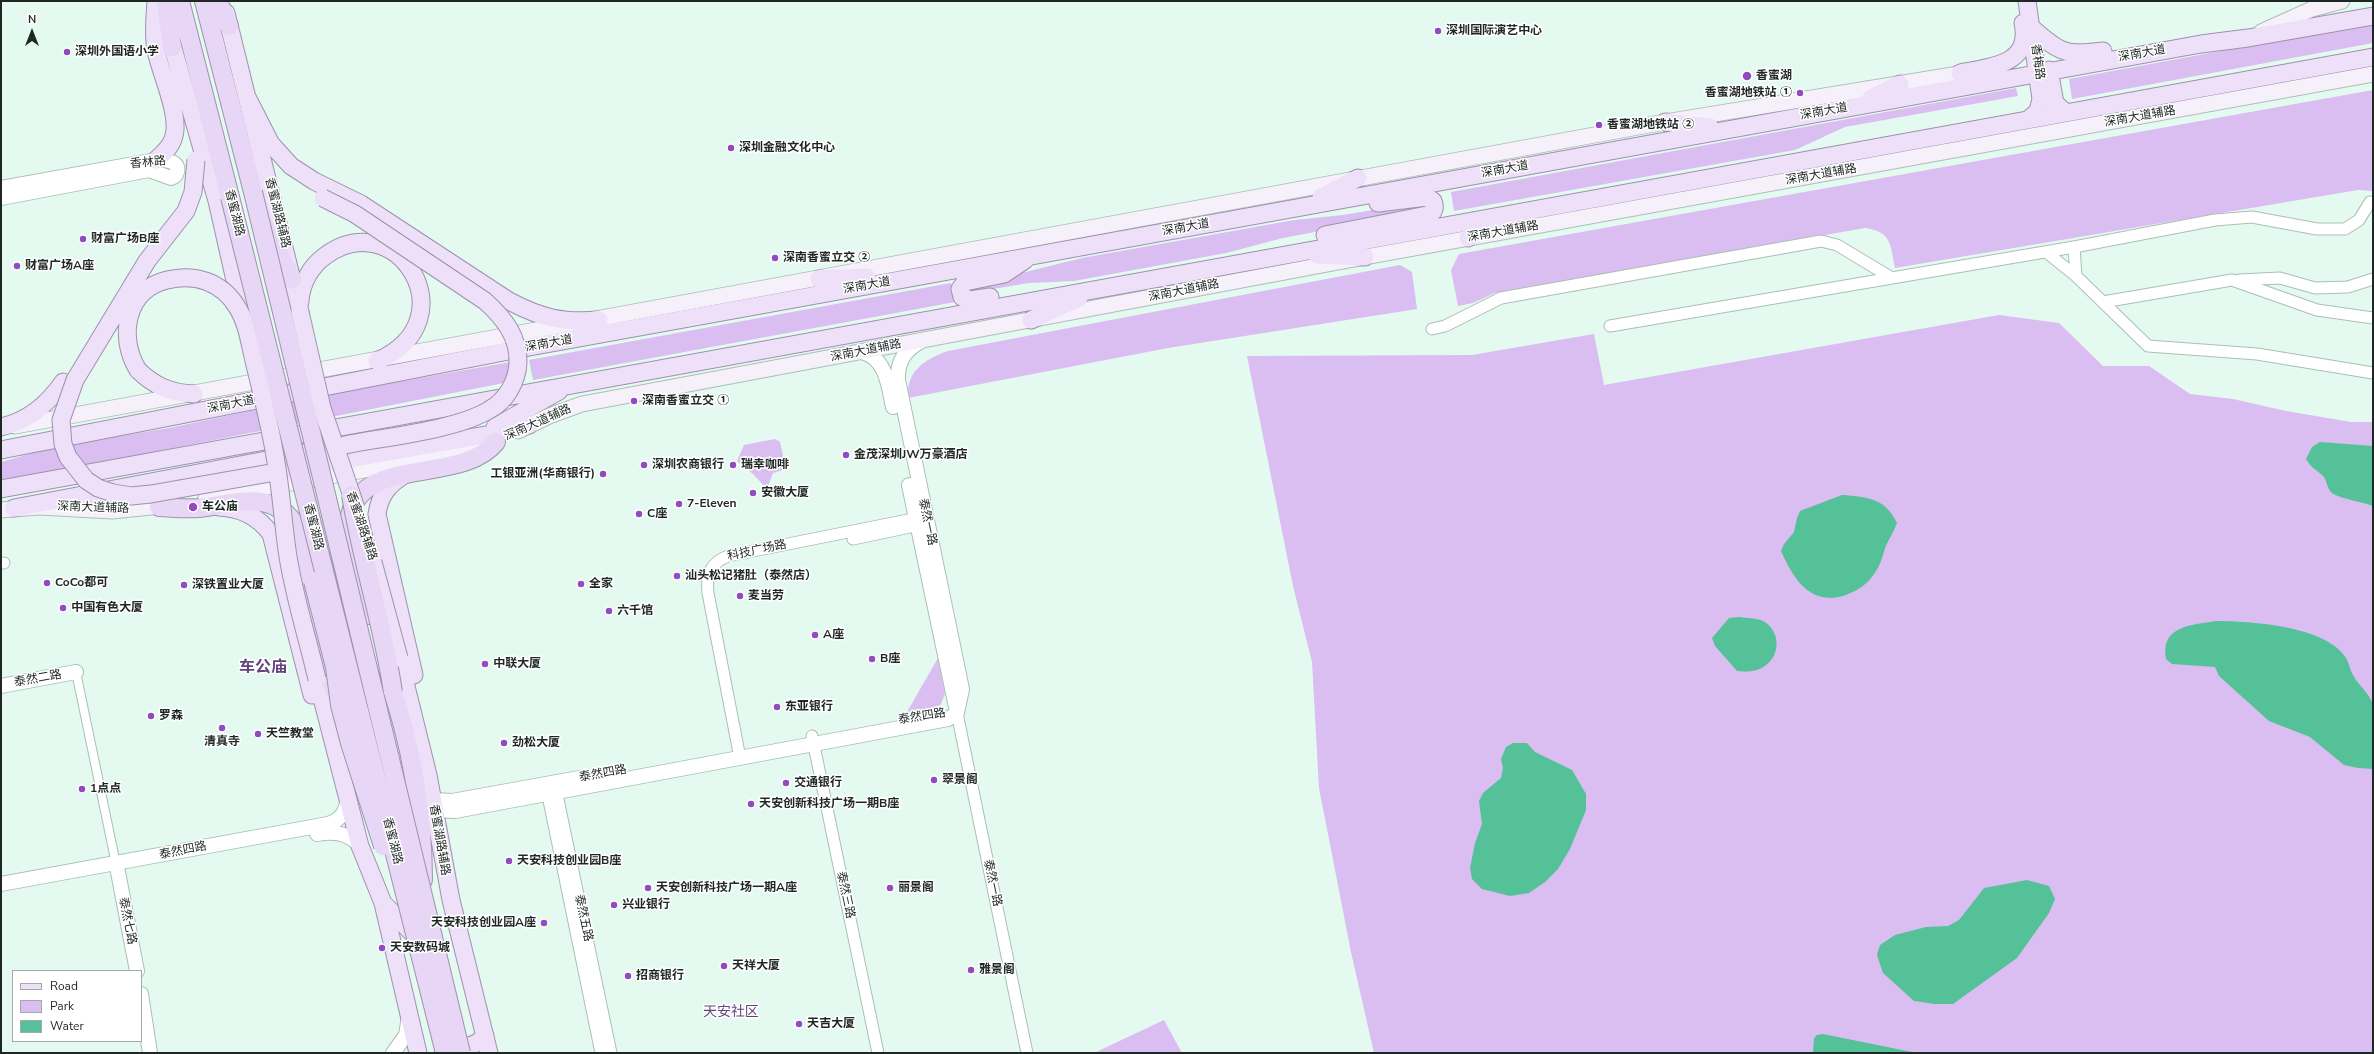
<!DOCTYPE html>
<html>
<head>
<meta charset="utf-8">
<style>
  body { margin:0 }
  #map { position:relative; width:2374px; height:1054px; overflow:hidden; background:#e4faf0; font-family:"Nunito Sans",sans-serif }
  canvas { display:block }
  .frame { position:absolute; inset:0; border:2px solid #1f2724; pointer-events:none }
  .legend { position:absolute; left:12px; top:970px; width:130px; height:72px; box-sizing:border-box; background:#fff; border:1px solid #a5a9a7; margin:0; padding:5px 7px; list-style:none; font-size:12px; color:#1f2724 }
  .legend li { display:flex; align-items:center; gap:8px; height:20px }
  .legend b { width:20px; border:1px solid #a5a9a7 }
  .north { position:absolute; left:12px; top:12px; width:40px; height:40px; -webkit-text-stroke:3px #fff; paint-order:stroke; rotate:0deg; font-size:11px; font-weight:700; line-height:16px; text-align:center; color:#1f2724 }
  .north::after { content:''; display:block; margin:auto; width:14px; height:18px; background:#1f2724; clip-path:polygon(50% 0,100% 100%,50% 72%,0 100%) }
</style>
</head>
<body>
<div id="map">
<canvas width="2374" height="1054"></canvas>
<div class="frame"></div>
<ul class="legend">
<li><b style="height:5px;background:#ede0f8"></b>Road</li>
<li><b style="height:11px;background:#dabdf1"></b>Park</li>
<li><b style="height:11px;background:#55c199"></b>Water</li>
</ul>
<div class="north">N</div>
</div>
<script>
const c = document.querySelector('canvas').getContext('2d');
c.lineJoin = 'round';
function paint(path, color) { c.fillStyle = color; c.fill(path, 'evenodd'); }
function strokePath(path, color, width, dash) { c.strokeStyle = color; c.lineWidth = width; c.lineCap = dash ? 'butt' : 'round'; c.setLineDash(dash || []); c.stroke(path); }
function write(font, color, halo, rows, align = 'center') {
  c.font = font + ' "Nunito Sans","Noto Sans SC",sans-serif'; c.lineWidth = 3; c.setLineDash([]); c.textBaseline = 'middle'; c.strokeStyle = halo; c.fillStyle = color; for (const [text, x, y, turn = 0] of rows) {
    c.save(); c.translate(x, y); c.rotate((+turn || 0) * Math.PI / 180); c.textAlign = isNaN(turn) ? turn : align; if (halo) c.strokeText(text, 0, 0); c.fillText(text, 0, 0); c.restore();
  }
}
const green = new Path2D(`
  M2373,23V43L2072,99L2069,79Z
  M2016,88L2018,96L1845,127L1795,150L1454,211L1451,192Z
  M2373,90V191L2358,190L1895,268C1890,244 1892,232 1865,228L1495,293L1473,303L1458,306L1451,270L1459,254Z
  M1420,202L1425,207L1421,212L1283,238L1226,253L1074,281L1029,283L975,292L969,291V286L1082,258L1294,220L1343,215Z
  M1400,265L1412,272L1417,309L1168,348L908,398C906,371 925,359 948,351Z
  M951,283L956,298L955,302L533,380L529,360Z
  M1999,315L2059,323L2103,366H2149L2190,394L2233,399L2286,411L2351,422H2373V1053H1374L1351,952L1319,788L1312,662L1293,586L1247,356L1472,355L1594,334L1604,385Z
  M516,361L519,380L1,482V462L57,446L169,428L341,392Z
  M775,439L780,442L786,469L773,473L767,489L753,474L737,461L744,445Z
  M938,658L945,694L940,706L907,712Z
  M1164,1020L1182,1053H1094Z`);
const water = new Path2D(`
  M2320,442L2373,446V506C2363,502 2338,498 2332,493C2327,489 2327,480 2323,476C2316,469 2312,469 2306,459L2312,447Z
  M1842,495C1868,497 1885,498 1897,523C1894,532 1888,540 1885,548C1882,559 1879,569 1871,578C1864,587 1854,592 1843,596C1809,605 1793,578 1781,551L1784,544L1794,532L1797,518L1800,511Z
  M1739,617C1746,618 1757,618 1763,621C1780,630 1781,654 1766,665C1758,672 1746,672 1737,671L1715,646L1712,638L1729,618Z
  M2216,621C2250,621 2327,626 2346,658C2349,663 2350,670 2353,675C2358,685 2368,692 2372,702C2374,711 2373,756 2373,769L2358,768L2344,765L2310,737L2269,721L2219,676L2215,667L2172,664L2166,659C2160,626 2191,625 2216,621Z
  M1513,743H1527L1535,752L1572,770L1586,794V810L1570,849L1558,869L1545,882L1529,893L1510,896L1482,889L1472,879L1470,868L1475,843L1482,824L1479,801L1483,793L1501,778L1503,768L1501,759L1506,747Z
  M2027,880L2049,886L2055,899L2049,913L2017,958L1953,1004H1935L1914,1001L1883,973L1877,955L1880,945L1895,935L1926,927L1948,926L1959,920L1984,888Z
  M1823,1034L1917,1053H1813L1814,1038L1817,1035Z`);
const pedestrian = new Path2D(`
  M76,672L116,864`);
const minor = new Path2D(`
  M2074,247L2076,276
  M2046,252L2076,276L2148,346L2257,354L2373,373
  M2239,280L2280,278L2315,288L2348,287L2373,279
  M2103,302L2232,280L2317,310L2373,318
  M1610,326L2074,247L2215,220L2252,217L2317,229H2345L2359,220L2370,202
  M1432,329L1445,326L1501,298L1821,241L1837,245L1892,278
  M853,539L924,524
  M1,563H4
  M957,713L1027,1053
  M812,736L878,1053
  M740,758L708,593C706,575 710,563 728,556L923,517
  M555,785L611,1053
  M546,786L601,1053`);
const tertiary = new Path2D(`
  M1,188L156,160C166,159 184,162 175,176L171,178L149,170L1,198
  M922,341C905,349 897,362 898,380L962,689L957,713
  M862,352C887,359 888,385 893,407
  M909,485L956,707
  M1,686L76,672
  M434,800L452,801L579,778
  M434,810L455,811L948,719L957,713
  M317,834C333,831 348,832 360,846
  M118,872L137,971
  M1,884L328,824C341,820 348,810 347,796
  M141,994L150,1053
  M393,1053L406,1035L409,1017`);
const secondary = new Path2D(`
  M2261,32L2312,9L2342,1
  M15,426L1665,122L1971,72
  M518,431L549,416L582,404L1365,257L2373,74
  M206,498L460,453L485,446
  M1,510L39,507L112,511L171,505`);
const primary = new Path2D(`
  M2027,1L2041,99L2038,111L2029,119
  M226,13L300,312
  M2032,28C2060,53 2066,56 2103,51
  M169,34L217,201L243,316
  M2049,70L2055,103L2065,112
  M1960,73C1990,67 2032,65 2023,23
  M247,97L271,144L291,166L314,181L361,204L509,301C541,318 563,323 599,320
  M1871,98L1900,84
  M1665,122L1710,127
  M156,160C163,154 170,148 173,139C182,117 160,73 156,50C153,34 155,17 156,1
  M1321,197L1358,178
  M1325,235L1427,215C1434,213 1436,208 1433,201L1427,197L1378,203
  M1468,238L1503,219
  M1317,255L1365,257
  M819,279L867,277
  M990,297L970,300L962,297L960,289L965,282L1004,274L1025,260
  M300,302C301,283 311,266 325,256C396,203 471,320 377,361
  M1031,320L1079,298
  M138,370C154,386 171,393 194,394
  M1,427C28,421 48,404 63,382
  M495,427L559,391
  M1,450L524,348L2201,44L2248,38L2373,16
  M270,473L491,434L529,425
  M404,475C388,485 380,495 377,514L414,675
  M1,489L2373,57
  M219,507C241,508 258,516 271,534L312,695
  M14,508L345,445
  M399,658L428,775L451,900L489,1053
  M317,679L360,846L383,903L418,1053
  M383,903L419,940
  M450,1035C458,1051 476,1048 485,1035`);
const trunk = new Path2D(`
  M166,1L172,47
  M180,1L230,197
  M204,1L253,192
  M218,1L229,26
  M264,224L292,279
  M159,507C172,508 186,509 199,508C237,504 272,488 297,527L313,581
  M299,567L325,668L336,694
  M369,615L349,532C345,450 460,488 496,442
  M388,678C411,741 423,813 423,880`);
const primaryBridge = new Path2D(`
  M196,160L193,192L186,211L147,261L75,380L61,420L63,444L68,457L86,480L98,488L113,493L131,496L151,494L270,473
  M323,198L355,214L485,301C504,318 519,337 518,363C517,382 506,401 489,410C456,430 385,437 345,445
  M300,312L322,408L356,508
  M138,370C118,338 125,290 167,280C195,273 222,282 237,307C248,324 250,346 255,365C263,397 271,430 276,462C281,491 283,521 287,550C293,593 307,636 317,679
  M373,562L399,658`);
const trunkBridge = new Path2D(`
  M253,192L461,1053
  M230,197L445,1053
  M351,495C362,561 383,625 393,692
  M313,581L335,667L340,705L350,743L383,846`);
const markers = [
  [1438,31,4,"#914bbf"],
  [67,52,4,"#914bbf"],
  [1747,76,5,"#914bbf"],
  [1800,93,4,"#914bbf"],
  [1599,125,4,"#914bbf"],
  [731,148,4,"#914bbf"],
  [83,239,4,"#914bbf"],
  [775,258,4,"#914bbf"],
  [17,266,4,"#914bbf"],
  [634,401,4,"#914bbf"],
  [846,455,4,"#914bbf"],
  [644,465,4,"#914bbf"],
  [733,465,4,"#914bbf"],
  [603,474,4,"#914bbf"],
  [753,493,4,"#914bbf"],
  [679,504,4,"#914bbf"],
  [193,507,5,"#914bbf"],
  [639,514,4,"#914bbf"],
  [677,576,4,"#914bbf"],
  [47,583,4,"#914bbf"],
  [581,584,4,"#914bbf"],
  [184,585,4,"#914bbf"],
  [740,596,4,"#914bbf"],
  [63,608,4,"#914bbf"],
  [609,611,4,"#914bbf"],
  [815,635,4,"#914bbf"],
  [872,659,4,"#914bbf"],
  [485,664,4,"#914bbf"],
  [777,707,4,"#914bbf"],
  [151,716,4,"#914bbf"],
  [222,728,4,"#914bbf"],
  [258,734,4,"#914bbf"],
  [504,743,4,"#914bbf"],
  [934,780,4,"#914bbf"],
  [786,783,4,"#914bbf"],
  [82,789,4,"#914bbf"],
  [751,804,4,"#914bbf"],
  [509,861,4,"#914bbf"],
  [648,888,4,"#914bbf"],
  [890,888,4,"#914bbf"],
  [614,905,4,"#914bbf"],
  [544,923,4,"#914bbf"],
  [382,948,4,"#914bbf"],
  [724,966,4,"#914bbf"],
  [971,970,4,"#914bbf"],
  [628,976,4,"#914bbf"],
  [799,1024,4,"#914bbf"]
];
const poiNames = [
  ["深圳国际演艺中心",1446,31],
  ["深圳外国语小学",75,52],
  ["香蜜湖",1756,76],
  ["香蜜湖地铁站 ①",1792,93,"right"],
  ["香蜜湖地铁站 ②",1607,125],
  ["深圳金融文化中心",739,148],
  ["财富广场B座",91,239],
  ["深南香蜜立交 ②",783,258],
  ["财富广场A座",25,266],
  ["深南香蜜立交 ①",642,401],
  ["金茂深圳JW万豪酒店",854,455],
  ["深圳农商银行",652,465],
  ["瑞幸咖啡",741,465],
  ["工银亚洲(华商银行)",595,474,"right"],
  ["安徽大厦",761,493],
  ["7-Eleven",687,504],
  ["车公庙",202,507],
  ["C座",647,514],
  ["汕头松记猪肚（泰然店）",685,576],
  ["CoCo都可",55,583],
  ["全家",589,584],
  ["深铁置业大厦",192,585],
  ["麦当劳",748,596],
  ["中国有色大厦",71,608],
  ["六千馆",617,611],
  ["A座",823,635],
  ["B座",880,659],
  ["中联大厦",493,664],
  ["东亚银行",785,707],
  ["罗森",159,716],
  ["天竺教堂",266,734],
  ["清真寺",222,742,"center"],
  ["劲松大厦",512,743],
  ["翠景阁",942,780],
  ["交通银行",794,783],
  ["1点点",90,789],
  ["天安创新科技广场一期B座",759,804],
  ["天安科技创业园B座",517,861],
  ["天安创新科技广场一期A座",656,888],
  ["丽景阁",898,888],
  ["兴业银行",622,905],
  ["天安科技创业园A座",536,923,"right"],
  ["天安数码城",390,948],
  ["天祥大厦",732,966],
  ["雅景阁",979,970],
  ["招商银行",636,976],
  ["天吉大厦",807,1024]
];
const streetNames = [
  ["深南大道",2142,54,-10],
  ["香梅路",2037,62,82],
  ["深南大道",1824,112,-10],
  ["深南大道辅路",2140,117,-10],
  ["香林路",148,163,-5],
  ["深南大道",1505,170,-10],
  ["深南大道辅路",1821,175,-10],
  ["香蜜湖路",234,213,76],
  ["香蜜湖路辅路",277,213,76],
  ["深南大道",1186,228,-10],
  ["深南大道辅路",1503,232,-10],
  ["深南大道",867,286,-10],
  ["深南大道辅路",1184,291,-11],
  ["深南大道",549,344,-10],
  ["深南大道辅路",866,351,-11],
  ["深南大道",231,405,-11],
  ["深南大道辅路",538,423,-24],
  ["深南大道辅路",93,508,2],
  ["泰然一路",927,522,78],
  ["香蜜湖路辅路",361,526,71],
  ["香蜜湖路",313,527,76],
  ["科技广场路",757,551,-12],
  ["泰然二路",38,679,-10],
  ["泰然四路",922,717,-9],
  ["泰然四路",603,774,-10],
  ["香蜜湖路辅路",439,840,80],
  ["香蜜湖路",392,841,76],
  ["泰然四路",183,851,-11],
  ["泰然一路",992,883,78],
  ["泰然三路",845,895,78],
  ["泰然五路",583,918,78],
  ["泰然七路",127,921,79]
];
const quarterNames = [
  ["天安社区",731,1013]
];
const districtNames = [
  ["车公庙",263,668]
];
paint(green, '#dabdf1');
paint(water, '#55c199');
strokePath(pedestrian, '#abbfb6', 10);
strokePath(minor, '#abbfb6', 13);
strokePath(tertiary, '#abbfb6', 16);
strokePath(secondary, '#abbfb6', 17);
strokePath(primary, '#9d92ab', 19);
strokePath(trunk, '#9d92ab', 20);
strokePath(pedestrian, '#fff', 8);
strokePath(minor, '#fff', 11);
strokePath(tertiary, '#fff', 14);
strokePath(secondary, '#f6f0fb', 15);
strokePath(primary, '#ede0f8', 17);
strokePath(trunk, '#e7d6f6', 18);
strokePath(primaryBridge, '#9d92ab', 19, []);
strokePath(trunkBridge, '#9d92ab', 20, []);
strokePath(primaryBridge, '#ede0f8', 17);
strokePath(trunkBridge, '#e7d6f6', 18);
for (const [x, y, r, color] of markers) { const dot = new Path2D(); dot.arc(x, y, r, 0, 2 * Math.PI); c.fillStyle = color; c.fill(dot); strokePath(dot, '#fff', 1.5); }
write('bold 12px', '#1f2724', '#fff', poiNames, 'left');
write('12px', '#1f2724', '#fff', streetNames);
write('14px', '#65437e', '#fff', quarterNames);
write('bold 16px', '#65437e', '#fff', districtNames);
</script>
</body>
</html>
